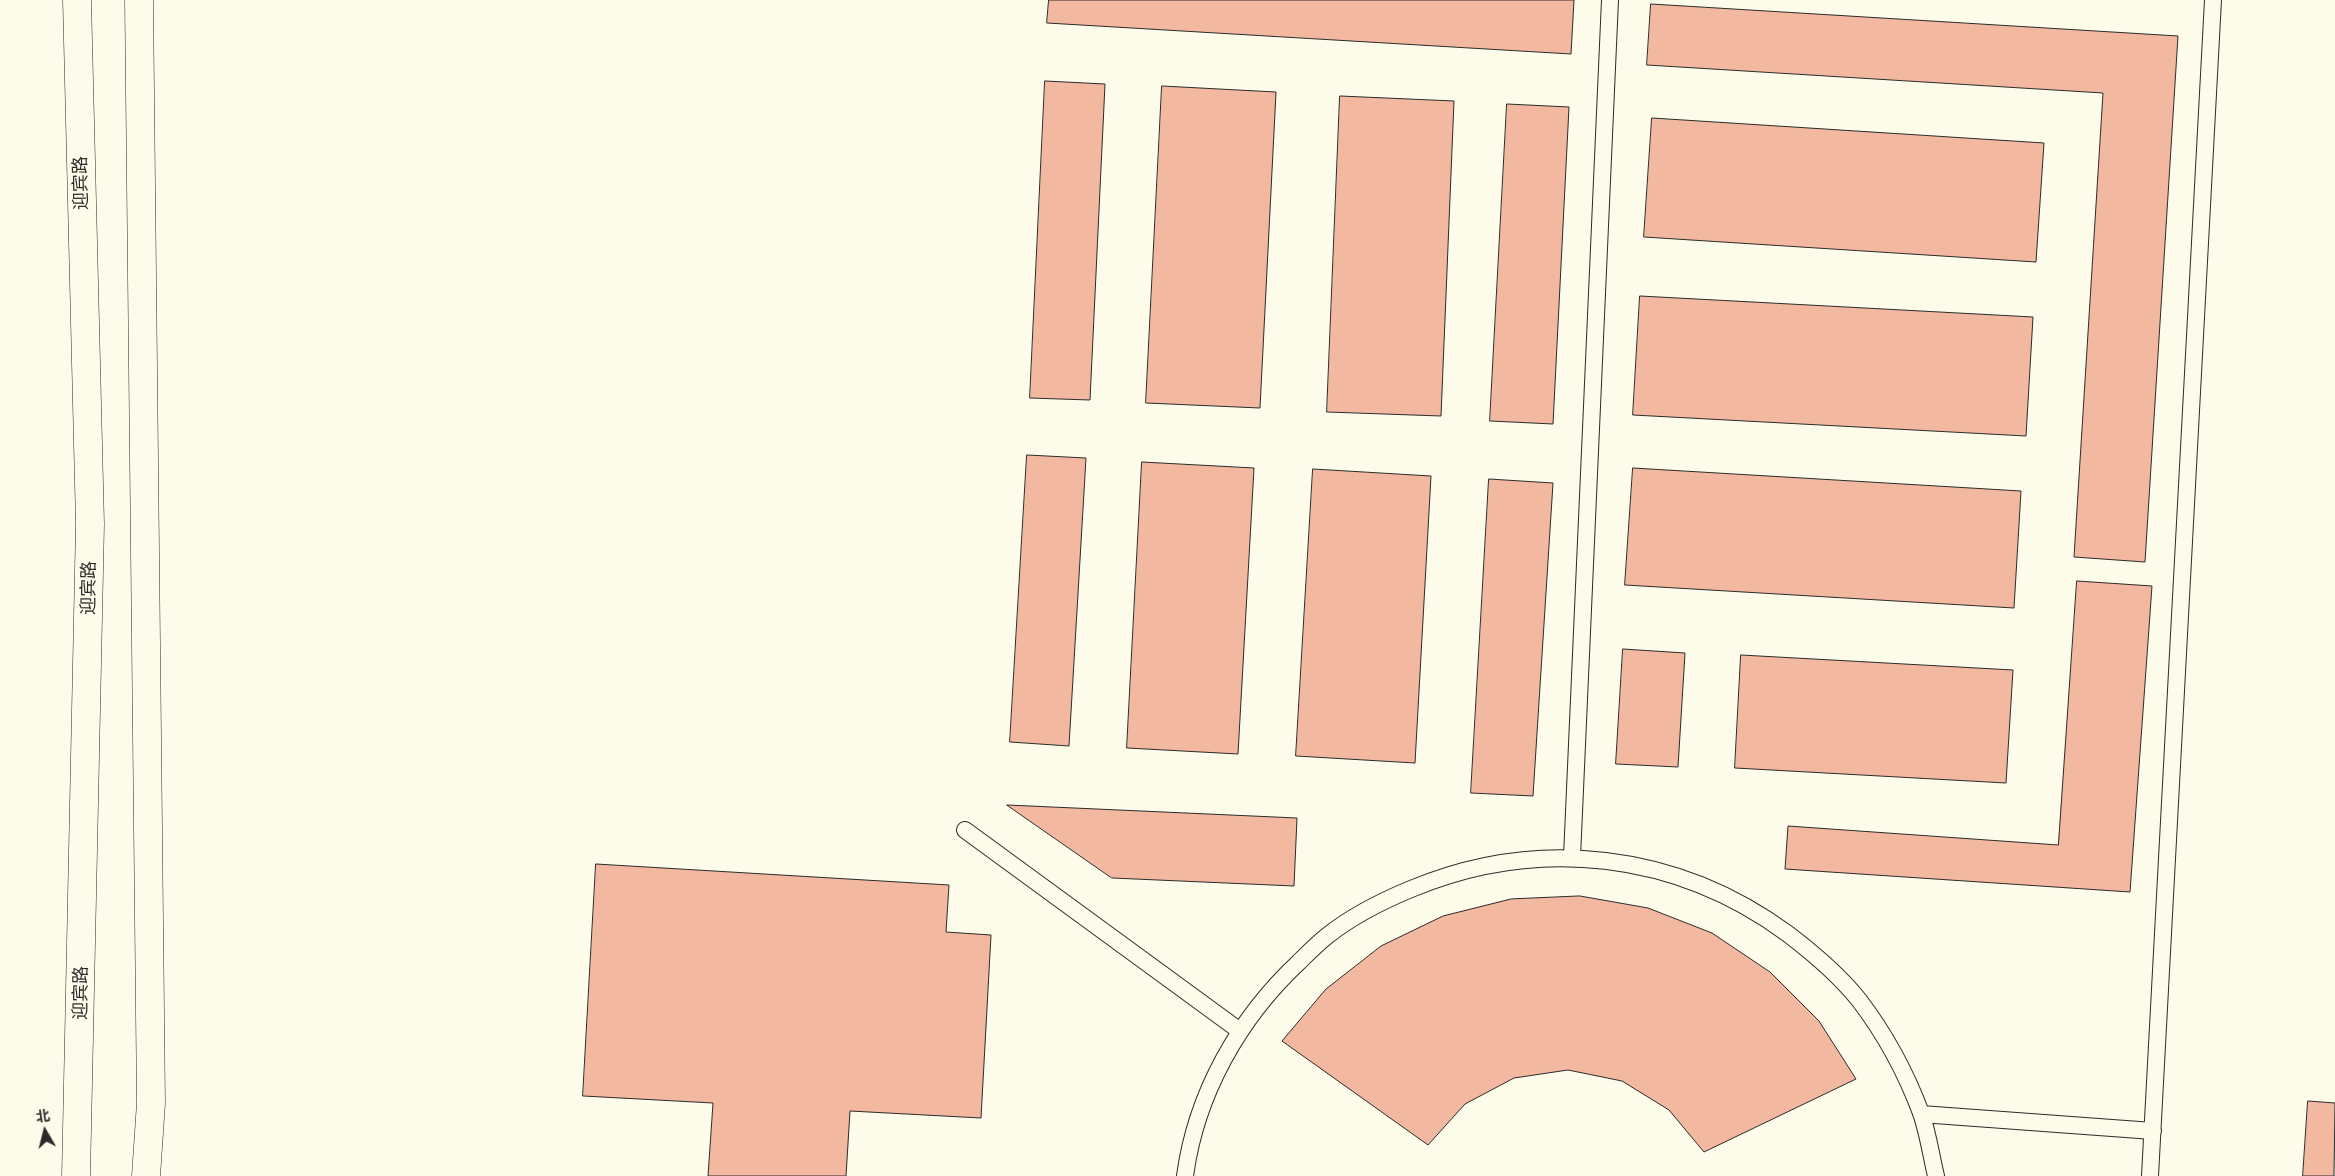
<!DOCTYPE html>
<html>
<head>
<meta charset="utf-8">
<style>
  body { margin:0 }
  #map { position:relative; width:2335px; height:1176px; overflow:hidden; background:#fdfbea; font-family:Inter,"Noto Sans SC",sans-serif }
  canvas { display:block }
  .north { position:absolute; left:20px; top:1106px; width:50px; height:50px; -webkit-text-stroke:4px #fdfbea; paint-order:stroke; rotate:352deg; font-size:14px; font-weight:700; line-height:20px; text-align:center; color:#2b2b2b }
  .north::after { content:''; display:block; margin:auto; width:18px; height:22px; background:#2b2b2b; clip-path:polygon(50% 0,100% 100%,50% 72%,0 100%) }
</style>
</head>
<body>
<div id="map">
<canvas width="2335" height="1176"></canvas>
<div class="north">北</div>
</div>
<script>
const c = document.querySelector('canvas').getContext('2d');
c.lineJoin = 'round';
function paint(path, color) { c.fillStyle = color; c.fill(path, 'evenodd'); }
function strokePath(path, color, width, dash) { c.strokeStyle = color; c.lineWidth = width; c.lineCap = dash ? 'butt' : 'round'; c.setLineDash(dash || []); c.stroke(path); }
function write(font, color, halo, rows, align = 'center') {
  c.font = font + ' Inter,"Noto Sans SC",sans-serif'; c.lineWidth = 4; c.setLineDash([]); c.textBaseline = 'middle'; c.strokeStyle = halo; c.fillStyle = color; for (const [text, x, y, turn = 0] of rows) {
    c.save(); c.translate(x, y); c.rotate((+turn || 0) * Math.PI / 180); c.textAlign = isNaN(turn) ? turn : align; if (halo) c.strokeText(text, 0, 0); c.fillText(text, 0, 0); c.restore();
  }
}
const building = new Path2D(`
  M1049,0H1574L1571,54L1047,23Z
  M1651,4L2178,36L2145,562L2074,557L2103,93L1647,65Z
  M1045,81L1105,84L1090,400L1030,398Z
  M1162,86L1276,92L1260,408L1146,403Z
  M1340,96L1454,101L1441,416L1327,412Z
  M1507,104L1569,107L1553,424L1490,421Z
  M1652,118L2044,143L2036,262L1644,237Z
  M1640,296L2033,317L2026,436L1633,415Z
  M1027,455L1086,458L1069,746L1010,742Z
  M1142,462L1254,468L1238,754L1127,748Z
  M1633,468L2021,491L2014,608L1625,585Z
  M1313,469L1431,476L1415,763L1296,756Z
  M1489,479L1553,483L1533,796L1471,793Z
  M2077,581L2152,586L2130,892L1785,869L1788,826L2058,845Z
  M1623,649L1685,653L1678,767L1616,764Z
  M1741,655L2013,670L2006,783L1735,768Z
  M1007,805L1297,818L1294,886L1112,878Z
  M596,864L949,885L946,932L991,935L981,1118L850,1111L846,1176H708L713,1103L583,1096Z
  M1580,896L1648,908L1712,933L1770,972L1819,1021L1856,1079L1704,1152L1669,1110L1622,1081L1568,1070L1514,1078L1465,1104L1428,1145L1282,1041L1326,989L1381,946L1443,916L1511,899Z
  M2308,1101L2335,1103L2334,1176H2303Z`);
const service = new Path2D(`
  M965,830L1240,1031
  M1572,857L1610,0
  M1921,1114L2153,1131
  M1185,1176C1196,1094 1239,1018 1299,962C1308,953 1317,944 1327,936C1352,916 1382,901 1411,889C1538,836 1677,852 1788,934C1813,953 1839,975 1859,1000C1885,1034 1906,1073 1921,1113C1928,1133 1931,1155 1936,1176
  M2150,1176L2213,0`);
const primary = new Path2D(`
  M139,0L151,1103L146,1176
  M76,1176L90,524L77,0`);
const streetNames = [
  ["迎宾路",81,183,-91],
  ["迎宾路",89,588,-89],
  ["迎宾路",81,993,-89]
];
paint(building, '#f2b8a0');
strokePath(building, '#2b2b2b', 1);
strokePath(service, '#2b2b2b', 18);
strokePath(primary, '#2b2b2b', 29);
strokePath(service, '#fdfbea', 16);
strokePath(primary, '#fdfbea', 28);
write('18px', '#2b2b2b', '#fdfbea', streetNames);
</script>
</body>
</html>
